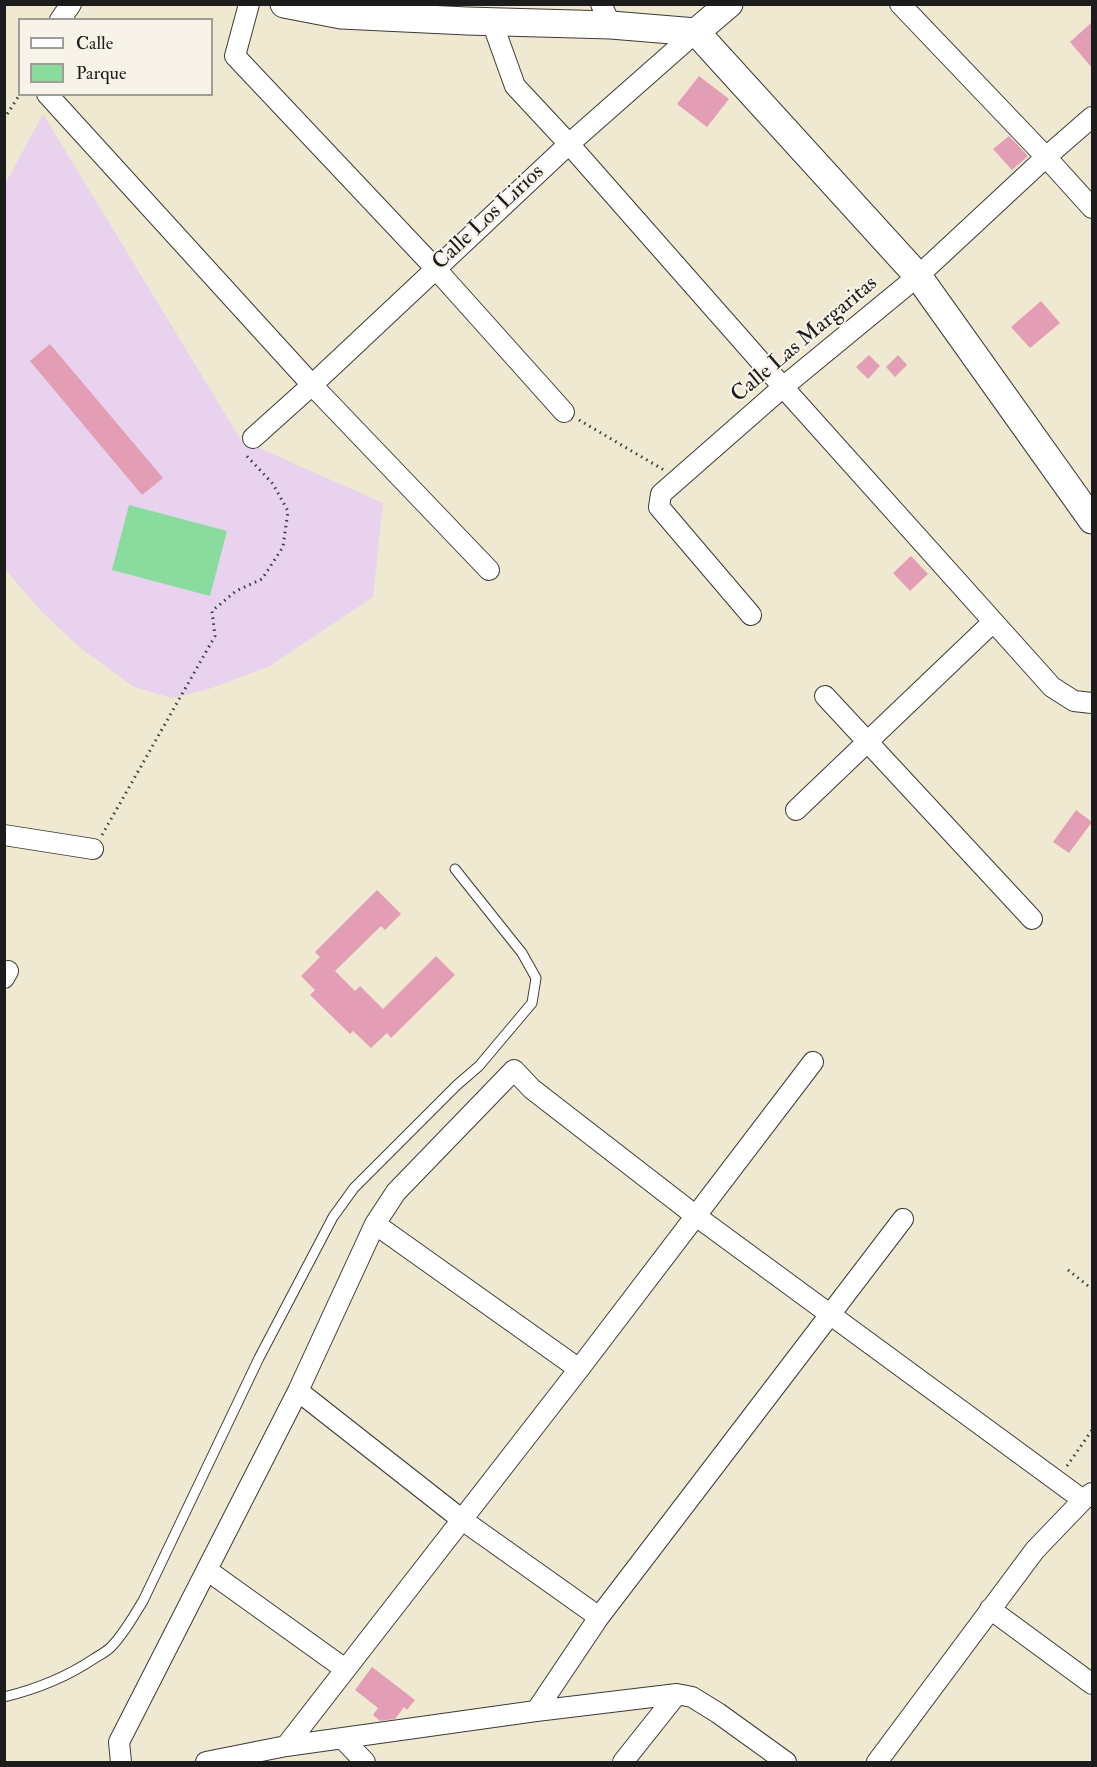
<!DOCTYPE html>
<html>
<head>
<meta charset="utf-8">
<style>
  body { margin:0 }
  #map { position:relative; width:1097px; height:1767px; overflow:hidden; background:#efe9d1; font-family:"IM FELL Double Pica",serif }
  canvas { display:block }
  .frame { position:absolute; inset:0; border:6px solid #1c1c1c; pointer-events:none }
  .legend { position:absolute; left:18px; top:18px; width:195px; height:78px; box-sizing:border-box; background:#f7f3e8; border:2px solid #9f9d96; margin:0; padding:8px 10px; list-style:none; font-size:18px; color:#1c1c1c }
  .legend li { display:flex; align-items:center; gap:12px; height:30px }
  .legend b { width:30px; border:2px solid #9f9d96 }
</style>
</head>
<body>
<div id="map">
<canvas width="1097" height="1767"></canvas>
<div class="frame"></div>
<ul class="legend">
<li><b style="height:8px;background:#fff"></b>Calle</li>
<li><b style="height:16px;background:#89dc9d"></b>Parque</li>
</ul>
</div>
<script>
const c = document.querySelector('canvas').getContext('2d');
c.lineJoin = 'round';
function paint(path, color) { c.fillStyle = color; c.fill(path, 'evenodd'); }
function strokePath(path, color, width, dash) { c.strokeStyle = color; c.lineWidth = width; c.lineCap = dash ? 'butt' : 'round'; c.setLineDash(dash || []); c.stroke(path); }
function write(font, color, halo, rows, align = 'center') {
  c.font = font + ' "IM FELL Double Pica",serif'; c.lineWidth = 4.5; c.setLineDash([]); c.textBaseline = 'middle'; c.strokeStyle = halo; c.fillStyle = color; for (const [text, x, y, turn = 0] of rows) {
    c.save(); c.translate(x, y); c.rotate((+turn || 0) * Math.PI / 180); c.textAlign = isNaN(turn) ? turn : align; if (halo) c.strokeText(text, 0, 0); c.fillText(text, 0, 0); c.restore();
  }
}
const built = new Path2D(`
  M43,114L241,440L383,503L373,597L268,667L209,689L172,698L134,687L79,647L41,611L5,569L4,186Z`);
const green = new Path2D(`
  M129,505L227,531L210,596L112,570Z`);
const building = new Path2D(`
  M1092,22V68L1070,42Z
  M699,76L729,99L707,127L677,104Z
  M1009,136L1028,156L1012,170L993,149Z
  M1041,301L1060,323L1030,348L1011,327Z
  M50,344L163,478L142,495L30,361Z
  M869,355L880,366L868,379L856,367Z
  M898,355L907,365L895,377L886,367Z
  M911,556L928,574L910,591L893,573Z
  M1076,810L1092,822L1069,853L1053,842Z
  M377,890L401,914L385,930L381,926L335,971L355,991L360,986L383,1009L436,956L455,975L391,1038L387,1033L371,1048L353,1031L350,1034L310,995L315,990L301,976L320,957L315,952Z
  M372,1667L415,1700L407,1710L404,1707L395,1719L380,1721L373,1715L378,1708L355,1690Z`);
const path = new Path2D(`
  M4,119L20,94
  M579,420L664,470
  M102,835L215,636L212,611L236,591L262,579L283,547L288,511L273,484L244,453
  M1068,1270L1092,1289
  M1067,1466L1092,1430`);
const lane = new Path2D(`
  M4,1697C37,1689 67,1677 95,1658C100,1655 106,1652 111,1647C124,1634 133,1617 143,1601L259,1358L333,1217L354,1188L457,1085L479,1066L532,1003L536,978L522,953L455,869`);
const street = new Path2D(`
  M249,4L235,56L435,268L564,412
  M601,4L611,25
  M900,4L1046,157L1092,208
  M60,20L71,4
  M492,22L515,86L569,144L783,387L1052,687L1074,701L1092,703
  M47,94L312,385L489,570
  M253,438L312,385L569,144L696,32
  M751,615L659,507L661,494L783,387L918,276L1046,157L1092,117
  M825,696L1032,919
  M796,810L993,622
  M4,835L93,849
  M4,978L8,971
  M375,1224L579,1369
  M298,1391L461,1519L599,1617
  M207,1570L345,1669
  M990,1609L1092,1684
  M536,1711L599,1617L903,1219
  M343,1739L365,1762
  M286,1746L579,1369L813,1062
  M121,1762L119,1742L298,1391L375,1224L396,1192L514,1070L532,1089L696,1216L1083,1500
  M206,1762L286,1746L536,1711L677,1694L692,1697L718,1713L786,1762
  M623,1762L677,1694
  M877,1762L1035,1550L1083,1500L1092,1493`);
const secondary = new Path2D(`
  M284,4L341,15L467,21L611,25L696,32
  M696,32L918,276L1092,520
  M696,32L729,4`);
const streetNames = [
  ["Calle Los Lirios",489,218,-43],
  ["Calle Las Margaritas",805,340,-40]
];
paint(built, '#e8d2ee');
paint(green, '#89dc9d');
paint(building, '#e39eb5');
strokePath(lane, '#3c3b37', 11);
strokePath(street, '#3c3b37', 22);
strokePath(secondary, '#3c3b37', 29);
strokePath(path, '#3c3b37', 3, [1.5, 4.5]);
strokePath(lane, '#fff', 9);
strokePath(street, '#fff', 20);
strokePath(secondary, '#fff', 27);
write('22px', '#1c1c1c', '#f7f3e8', streetNames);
</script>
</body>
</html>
